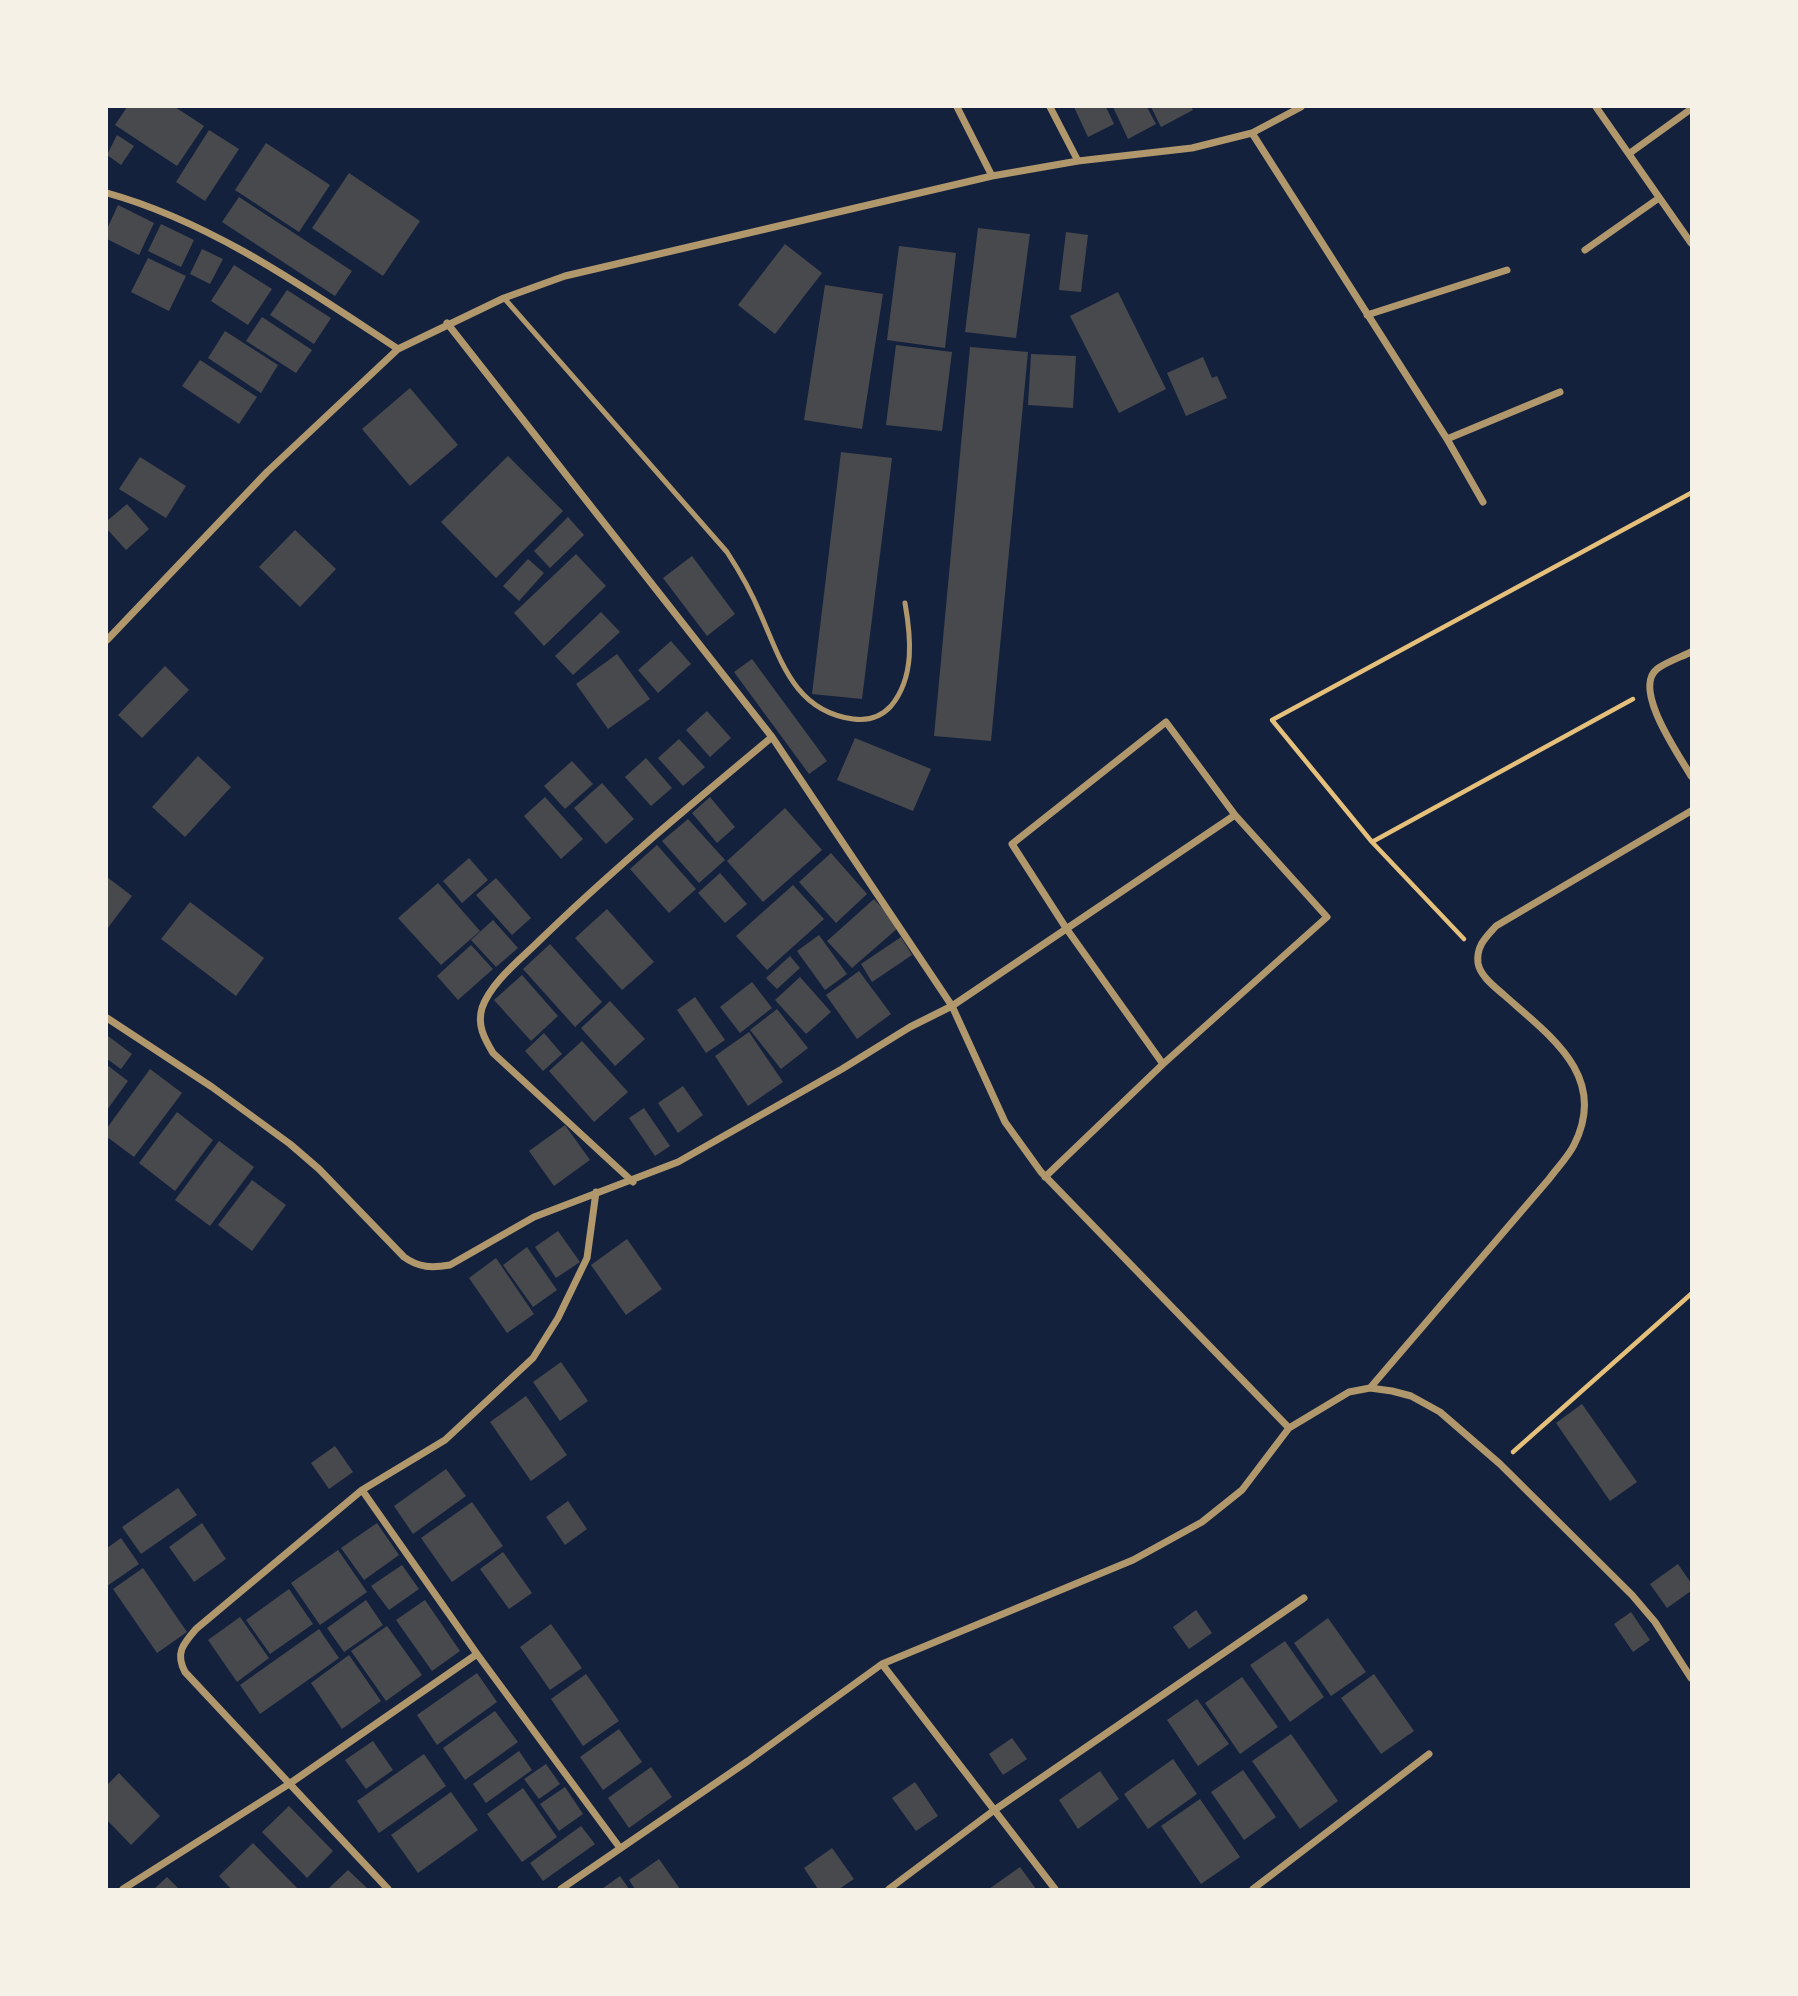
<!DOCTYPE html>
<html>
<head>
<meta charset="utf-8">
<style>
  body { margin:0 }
  #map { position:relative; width:1798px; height:1996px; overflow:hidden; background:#14213d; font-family:"Asap Condensed",sans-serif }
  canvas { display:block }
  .frame { position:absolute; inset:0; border:108px solid #f6f1e7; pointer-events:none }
</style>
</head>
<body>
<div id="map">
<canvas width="1798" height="1996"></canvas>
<div class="frame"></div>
</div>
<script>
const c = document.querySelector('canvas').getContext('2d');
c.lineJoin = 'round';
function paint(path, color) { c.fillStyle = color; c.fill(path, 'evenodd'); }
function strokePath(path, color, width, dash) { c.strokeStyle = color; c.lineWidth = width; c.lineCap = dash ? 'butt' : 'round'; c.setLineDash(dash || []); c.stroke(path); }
const building = new Path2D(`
  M127,107H175L204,126L177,166L115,125Z
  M1074,107H1106L1114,124L1088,137Z
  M1113,107H1147L1156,124L1128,139Z
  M1151,107H1191L1193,110L1161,127Z
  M209,130L239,149L205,201L176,182Z
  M117,135L134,146L121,165L107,155Z
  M266,143L330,185L299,232L235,190Z
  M349,173L420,221L383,276L312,228Z
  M239,197L352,271L335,296L222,222Z
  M118,205L154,223L139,255L107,239V229Z
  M161,224L194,240L181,267L148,251Z
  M978,228L1030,234L1016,338L965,332Z
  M1066,232L1088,235L1081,292L1059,290Z
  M785,244L822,273L775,334L738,305Z
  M899,246L956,253L945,348L887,340Z
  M202,249L223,259L210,284L190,274Z
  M148,258L186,276L169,311L131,292Z
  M234,265L272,289L248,325L211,301Z
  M825,285L883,294L862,429L804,420Z
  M287,290L331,318L314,344L270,315Z
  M1118,292L1166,389L1119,413L1070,316Z
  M262,317L312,350L296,373L246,341Z
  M225,331L278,365L261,393L208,358Z
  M896,345L952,352L942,431L886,425Z
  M970,347L1028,352L991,741L934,736Z
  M1031,354L1076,356L1073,408L1028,405Z
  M1203,357L1212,378L1217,376L1227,398L1186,416L1167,373Z
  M200,360L257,397L239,424L182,386Z
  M410,388L458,445L410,486L362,429Z
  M841,452L892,458L862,699L812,694Z
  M508,456L563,511L496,578L441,522Z
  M140,457L186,486L166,518L119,489Z
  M127,504L149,529L126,550L107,529V521Z
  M568,517L584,535L550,568L534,551Z
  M295,530L336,569L300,607L259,567Z
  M576,554L606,586L544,646L514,613Z
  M692,556L735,614L707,636L663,578Z
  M528,559L544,573L519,601L503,586Z
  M601,612L620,632L573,675L555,656Z
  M671,641L691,664L658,693L638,670Z
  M617,654L650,699L608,729L576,684Z
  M752,659L827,761L809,774L734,672Z
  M165,666L189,690L142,738L118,715Z
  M707,711L731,738L710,757L686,730Z
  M855,738L931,769L913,811L837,780Z
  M679,739L705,767L683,786L658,758Z
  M198,756L231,787L185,837L152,807Z
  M646,758L672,788L651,806L625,777Z
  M572,761L593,784L565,809L544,786Z
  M602,783L634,819L606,844L574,808Z
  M545,797L583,839L561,859L524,816Z
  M710,797L735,827L717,843L692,813Z
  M785,808L822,850L763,902L727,861Z
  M688,819L725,860L699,883L662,841Z
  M657,845L696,889L669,913L630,869Z
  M831,853L867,894L836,923L799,882Z
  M469,858L488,880L462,903L443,881Z
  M720,873L747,904L725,923L698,893Z
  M107,877L132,896L107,929Z
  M496,878L531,918L512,935L476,895Z
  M438,883L480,931L441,965L398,918Z
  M793,885L824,919L767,970L736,936Z
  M874,899L899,927L852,968L827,941Z
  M190,902L264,958L236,996L161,939Z
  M607,909L654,962L622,990L575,938Z
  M493,920L518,948L496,967L471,940Z
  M819,935L847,974L825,990L797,951Z
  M901,937L912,955L872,982L861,964Z
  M550,944L602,1002L575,1027L523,969Z
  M471,945L493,969L458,1000L437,976Z
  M790,956L800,968L777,989L766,978Z
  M859,971L891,1014L857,1039L826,995Z
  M522,975L558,1016L531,1041L494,1000Z
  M800,977L831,1012L806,1034L775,1000Z
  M752,982L772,1008L740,1033L720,1007Z
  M695,997L725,1040L706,1053L677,1010Z
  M610,1001L645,1039L615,1066L581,1028Z
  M777,1009L808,1048L781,1069L750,1030Z
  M749,1032L783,1082L748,1106L715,1056Z
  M544,1033L562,1054L543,1071L525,1051Z
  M108,1036L132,1054L121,1069L107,1059Z
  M582,1041L628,1092L594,1122L549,1071Z
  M107,1065L128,1081L107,1110Z
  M150,1069L182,1093L134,1157L107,1137V1128Z
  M683,1086L703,1115L678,1133L658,1103Z
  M644,1108L670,1146L655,1156L629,1118Z
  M177,1112L213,1140L175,1191L139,1163Z
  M565,1125L590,1160L554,1186L529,1151Z
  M219,1141L254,1167L210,1226L175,1200Z
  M252,1180L286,1205L252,1251L218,1225Z
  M558,1231L580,1262L556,1278L535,1247Z
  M627,1239L662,1289L626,1315L591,1265Z
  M527,1247L557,1290L533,1307L503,1265Z
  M496,1258L534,1314L507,1333L469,1278Z
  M561,1362L588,1401L560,1421L533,1382Z
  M526,1396L567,1455L531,1481L490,1422Z
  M1582,1404L1637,1482L1610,1501L1556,1423Z
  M335,1446L353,1472L329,1489L311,1463Z
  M446,1469L466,1496L413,1534L394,1506Z
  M178,1488L197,1515L141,1554L122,1527Z
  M568,1501L587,1529L565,1545L546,1517Z
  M472,1502L503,1546L452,1582L421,1538Z
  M202,1523L226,1559L194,1582L169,1547Z
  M377,1523L399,1555L364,1580L341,1548Z
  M121,1538L139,1564L107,1586V1548Z
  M338,1550L367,1592L320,1625L291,1583Z
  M503,1552L532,1593L509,1609L480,1569Z
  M1678,1564L1691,1583V1591L1667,1608L1650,1584Z
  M402,1565L419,1589L389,1610L371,1586Z
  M143,1568L187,1632L157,1653L113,1589Z
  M289,1589L313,1624L270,1654L246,1620Z
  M366,1600L383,1625L344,1652L327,1628Z
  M425,1600L460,1651L432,1671L396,1620Z
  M1196,1610L1212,1633L1189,1649L1173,1627Z
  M1631,1612L1650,1640L1633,1652L1614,1624Z
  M240,1617L269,1658L237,1682L208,1640Z
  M1328,1618L1366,1672L1331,1696L1294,1643Z
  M551,1624L582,1668L550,1690L520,1647Z
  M387,1626L422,1675L386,1701L351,1651Z
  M319,1629L339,1658L260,1714L240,1685Z
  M1285,1641L1324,1697L1290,1722L1250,1665Z
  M349,1655L381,1701L342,1729L311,1683Z
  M477,1673L497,1702L437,1745L417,1715Z
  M586,1674L619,1721L583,1746L551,1699Z
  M1374,1674L1414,1731L1381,1754L1341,1698Z
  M1242,1677L1278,1727L1240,1754L1205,1703Z
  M1197,1699L1229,1744L1198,1766L1167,1720Z
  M495,1711L518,1742L465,1780L443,1748Z
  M619,1729L642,1762L603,1790L580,1757Z
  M1291,1734L1338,1801L1300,1829L1252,1761Z
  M1012,1738L1027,1759L1003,1775L989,1754Z
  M373,1741L393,1770L366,1789L345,1760Z
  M519,1751L532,1770L486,1803L473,1784Z
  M424,1754L446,1786L379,1833L357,1801Z
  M1173,1759L1197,1794L1148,1829L1124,1794Z
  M546,1764L560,1784L539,1799L524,1779Z
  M651,1767L672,1797L629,1828L608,1798Z
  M1243,1770L1276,1817L1244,1840L1211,1792Z
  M1100,1771L1119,1799L1078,1829L1059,1800Z
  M119,1773L160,1816L131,1845L107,1820V1785Z
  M915,1782L938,1816L916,1831L892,1798Z
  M565,1787L583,1814L559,1831L540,1804Z
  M523,1788L557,1837L522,1862L487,1814Z
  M451,1792L478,1830L418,1873L391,1835Z
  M1200,1799L1240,1857L1201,1884L1161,1826Z
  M289,1806L333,1851L307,1878L262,1832Z
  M581,1826L595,1844L543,1881L530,1863Z
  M253,1843L298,1889H231L219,1876Z
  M832,1848L854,1879L839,1889H818L804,1868Z
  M659,1859L680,1889H635L629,1880Z
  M1020,1867L1036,1889H989Z
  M348,1870L368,1889H328Z
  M620,1876L629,1889H602Z
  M167,1877L179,1889H154Z`);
const path = new Path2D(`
  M1372,842L1633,699
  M1464,939L1372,842L1272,720L1691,493
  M1513,1452L1691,1294`);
const service = new Path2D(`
  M504,298L727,552C740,572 751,591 760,613C781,660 794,711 853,719C868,721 881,717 891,706C915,677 911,637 905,603`);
const minor = new Path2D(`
  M957,107L992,176
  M1050,107L1078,161
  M1596,107L1691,243
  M1252,133L1447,439L1483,502
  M1630,153L1691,109
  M107,193C212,222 308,290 398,349
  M1585,250L1659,198
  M1367,315L1507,270
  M447,323L772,737L952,1006L1005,1122L1041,1172L1289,1428
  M1447,439L1560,392
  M107,640L267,472L398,349L504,298L565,276L992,176L1078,161L1192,148L1252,133L1301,107
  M1691,652C1681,657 1666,662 1657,669C1632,689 1679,755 1691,776
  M107,1018L212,1087L290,1144L319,1169L404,1257C419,1268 432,1268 450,1265L534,1217L678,1162L842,1069L910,1027L952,1006L1235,815
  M1045,1177L1163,1064L1327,917L1235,815L1166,722L1012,844L1066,928L1163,1064
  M633,1182L493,1053C484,1038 477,1025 482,1008C491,982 521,959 540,940C614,868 693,803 772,737
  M1370,1388L1549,1179C1557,1168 1568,1157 1574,1145C1609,1076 1550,1036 1504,995C1495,987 1480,976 1478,963C1476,946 1486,937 1496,926L1691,811
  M362,1490L477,1654L620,1848
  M882,1664L1055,1889
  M123,1889L289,1784L477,1654
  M388,1889L185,1672C175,1653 183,1644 196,1629L362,1490L445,1440L533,1358L558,1318L587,1258L596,1192
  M561,1889L748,1761L882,1664L1133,1560L1202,1522L1242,1490L1289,1428L1349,1392L1370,1388L1392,1391L1411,1396L1440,1412L1500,1464L1632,1595L1655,1622L1691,1678
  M889,1889L993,1811L1304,1598
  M1253,1889L1429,1754`);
paint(building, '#48494c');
strokePath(path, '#e5c07b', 4.5);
strokePath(service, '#b1986c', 5);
strokePath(minor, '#b1986c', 7);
</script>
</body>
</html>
